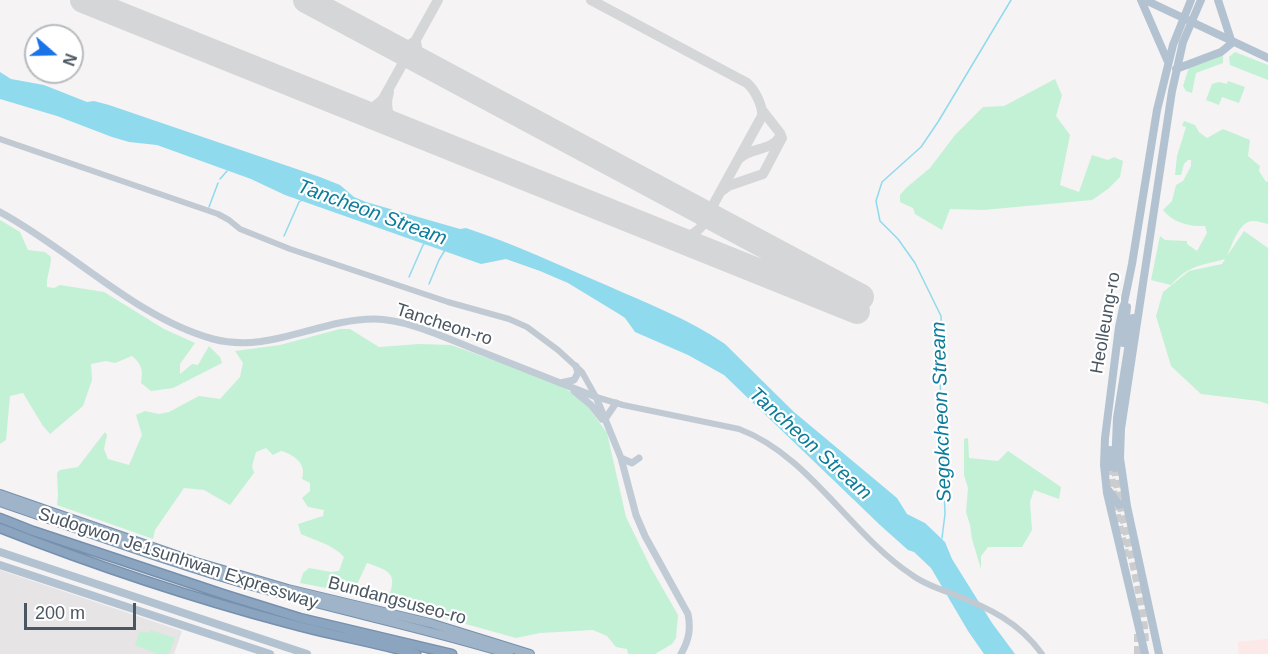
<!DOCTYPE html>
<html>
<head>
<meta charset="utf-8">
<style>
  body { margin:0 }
  #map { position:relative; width:1268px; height:654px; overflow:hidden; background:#f5f3f3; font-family:Arial,sans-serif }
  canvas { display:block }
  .north { position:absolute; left:24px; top:24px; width:60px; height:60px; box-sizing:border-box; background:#fff; border:2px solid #b7bbc0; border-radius:50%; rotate:110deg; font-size:16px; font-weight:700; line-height:24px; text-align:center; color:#4a5661 }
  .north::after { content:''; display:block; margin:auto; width:21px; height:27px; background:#1a73e8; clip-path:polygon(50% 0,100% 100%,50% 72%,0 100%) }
  .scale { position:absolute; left:24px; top:603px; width:112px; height:27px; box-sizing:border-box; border:3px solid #4a5661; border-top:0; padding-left:8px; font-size:18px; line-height:21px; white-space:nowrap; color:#4a5661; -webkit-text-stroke:4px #fff; paint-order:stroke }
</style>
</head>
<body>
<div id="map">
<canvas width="1268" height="654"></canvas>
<div class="north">N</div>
<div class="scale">200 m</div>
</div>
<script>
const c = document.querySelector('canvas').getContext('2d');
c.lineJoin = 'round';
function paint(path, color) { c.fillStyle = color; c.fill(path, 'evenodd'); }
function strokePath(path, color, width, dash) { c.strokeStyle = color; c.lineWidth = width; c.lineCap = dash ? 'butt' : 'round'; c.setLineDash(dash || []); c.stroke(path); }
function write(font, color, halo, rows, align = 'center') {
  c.font = font + ' Arial,sans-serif'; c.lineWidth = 4.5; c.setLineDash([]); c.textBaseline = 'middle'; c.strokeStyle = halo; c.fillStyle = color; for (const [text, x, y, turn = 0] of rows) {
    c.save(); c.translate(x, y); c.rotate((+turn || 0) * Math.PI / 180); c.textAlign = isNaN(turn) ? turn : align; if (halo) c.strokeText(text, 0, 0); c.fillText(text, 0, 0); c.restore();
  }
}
const education = new Path2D(`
  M0,570L182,631L174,654H0Z`);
const medical = new Path2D(`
  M1268,639V654H1239L1238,642Z`);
const green = new Path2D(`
  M1235,52L1268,65V80L1230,65L1229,57Z
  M1223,53V63L1196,73L1192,93L1186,91L1183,86L1189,67Z
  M1055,79L1062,95L1056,116L1070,135L1060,185L1079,192L1092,155L1108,160L1114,157L1123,161L1120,177L1108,189L1092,200L983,210L950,209L942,230L915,214L913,208L900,202V195L906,188L930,168L955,135L983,107L1004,106Z
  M1228,81L1245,87L1239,103L1222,97L1219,105L1206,100L1212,84L1219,82L1227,84Z
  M1184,121L1195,125L1199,132L1207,138L1223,129L1250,140L1248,156L1260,166L1259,171L1266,182L1268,181V224C1263,223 1258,221 1253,221C1239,221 1232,245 1227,256L1244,231L1268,248V404L1259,401L1201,394L1171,366L1156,316L1163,292L1189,271L1222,264L1225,259C1201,266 1190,264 1171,285L1151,280L1160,236L1165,240L1187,241V244L1197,251L1207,233L1205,226C1190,227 1172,222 1163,210L1172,201L1176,185L1183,181L1191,166V160H1188L1184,164L1181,175H1175L1177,156L1186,127L1182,126Z
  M0,220L20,232L28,250L45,252L51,257C51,268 46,277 47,287L54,288L60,285L104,292L164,329L195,343L180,364V374L192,364L198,365L209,346L220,357L222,363L173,388L151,391L141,383C143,370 142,364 132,356L115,363L106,361L91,364L92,380L83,406L50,434L43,426L23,393L10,396L6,440L0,444Z
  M340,329H350L379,347L419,344L451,345L557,383L584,401L607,433L626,517L651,568L678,615L676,638L672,644L655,654H628L627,649L616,647L607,636L593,630L540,633L516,638L387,602C397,575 394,572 367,563L353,593L300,583L303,573L309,568L331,572L339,571L344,557C332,544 316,541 301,534L298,524L323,516L324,510L308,507L302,498L310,491V483L302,479C307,464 295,455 281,451L273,455L266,448L256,452L252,466L254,473L230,505L204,490L184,488L155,530L153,539L57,505L58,495L57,473L60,470L78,467L105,432L107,435L104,449L108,459L129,465L142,435L136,415L145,411L159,414L169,412L199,396L220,399L240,377L243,363L235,351L280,345Z
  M968,438L969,458L998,461L1008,451L1061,487L1059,499L1034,490L1030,502L1032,530L1022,547H988L981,556V569L972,539L970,525L966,512L968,488L964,475V439Z
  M150,630L175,638L169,654H158L135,645L140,631L149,633Z`);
const water = new Path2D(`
  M0,72L11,79L44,85L87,102L94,101L109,105L320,177L340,185L354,197L366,202L460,229L466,228C514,244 559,265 606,285C646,303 689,319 725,344L794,412L897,498L907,514L925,523L945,542L952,559L992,623L1015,654H984L968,631L931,568L914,552L908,550L880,525L724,375L688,355L635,332L625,318L619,314L568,283L540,271L506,259L481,264L285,195L251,179L157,145L129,142L112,137L57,116L0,99Z`);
const stream = new Path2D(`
  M220,179L227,171
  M209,207L218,183
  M284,236L299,202L302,200
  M409,277L423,245L425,243
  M429,284L439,260L445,250
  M942,538L945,514L940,377L942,347L941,316L915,263L898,239L880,221L876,201L882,182L921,147L938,122L1011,0`);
const taxiway = new Path2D(`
  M591,0L747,83C755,90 763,106 762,116L701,227C692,237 683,238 670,236
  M416,41L418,54L424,63
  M392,46L405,48L415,41
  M389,92C383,112 391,121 408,131
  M346,107C364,111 369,113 383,99L438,0
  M740,158C751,147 773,151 780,136
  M723,190L728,186L763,174L782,138L780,133L762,110`);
const runway = new Path2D(`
  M83,0L857,311
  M306,0L861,297`);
const primaryTunnel = new Path2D(`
  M1110,467L1115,506L1126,557
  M1115,468C1121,527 1143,584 1145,644
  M1138,654V634`);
const tertiary = new Path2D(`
  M0,139L218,214L229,220L240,229L290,249L448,302L509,319L527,327L558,350L582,372L596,397L623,405L739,429C809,455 850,534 912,575C924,584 939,589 953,594C989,608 1019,622 1042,654`);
const secondary = new Path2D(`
  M0,212C71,250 136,318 213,339C269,354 319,319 374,319C408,319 450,340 482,352C520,367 558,382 596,397L621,458L636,515L645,536L688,614C691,629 689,640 681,654
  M560,383L574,380L578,373L576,366
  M574,391L591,405L602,419
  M605,419L616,403
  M621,458L632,463L639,458`);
const primary = new Path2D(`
  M1141,0L1168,62
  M1145,0L1268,58
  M1218,0L1232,43
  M1176,69L1221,52L1232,43
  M1123,343L1127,307
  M1110,467V450
  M1115,468L1117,418L1133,318
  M1109,491L1119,505L1122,504L1126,500
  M0,552L307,654
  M0,565L270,654
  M1145,654L1107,493L1104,465L1105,438L1119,327L1132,264L1157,110L1173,45L1191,0
  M1159,654L1127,506L1120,458L1121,429L1172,91L1183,42L1201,0`);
const trunk = new Path2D(`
  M0,494L196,562L288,589L430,623L530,654
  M0,502C87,532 174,564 263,589C345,612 428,629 509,654`);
const motorway = new Path2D(`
  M0,518L33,531L226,595L300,618L452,654
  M0,528C94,565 190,597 287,623C330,635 373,642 416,654`);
const streetNames = [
  ["Heolleung-ro",1106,323,-80],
  ["Tancheon-ro",444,325,18],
  ["Sudogwon Je1sunhwan Expressway",178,559,18],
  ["Bundangsuseo-ro",397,601,15]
];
const waterNames = [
  ["Tancheon Stream",372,213,20],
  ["Segokcheon Stream",942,412,-92],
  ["Tancheon Stream",810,444,42]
];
paint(education, '#e6e4e5');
paint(medical, '#fce8e6');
paint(green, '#c3f1d5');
paint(water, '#90daee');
strokePath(stream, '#90daee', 1.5);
strokePath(taxiway, '#d5d6d8', 10);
strokePath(runway, '#d5d6d8', 26);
strokePath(primaryTunnel, '#caccce', 8, [8, 4]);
strokePath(trunk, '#7690ad', 10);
strokePath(motorway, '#7690ad', 11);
strokePath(tertiary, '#c1cad2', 6);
strokePath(secondary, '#c1cbd6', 7);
strokePath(primary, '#b3c2d1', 8);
strokePath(trunk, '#9fb4c9', 8);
strokePath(motorway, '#8ba5c1', 8);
write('18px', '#4a5661', '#fff', streetNames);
write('italic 20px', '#0c7c9b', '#fff', waterNames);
</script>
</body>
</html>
